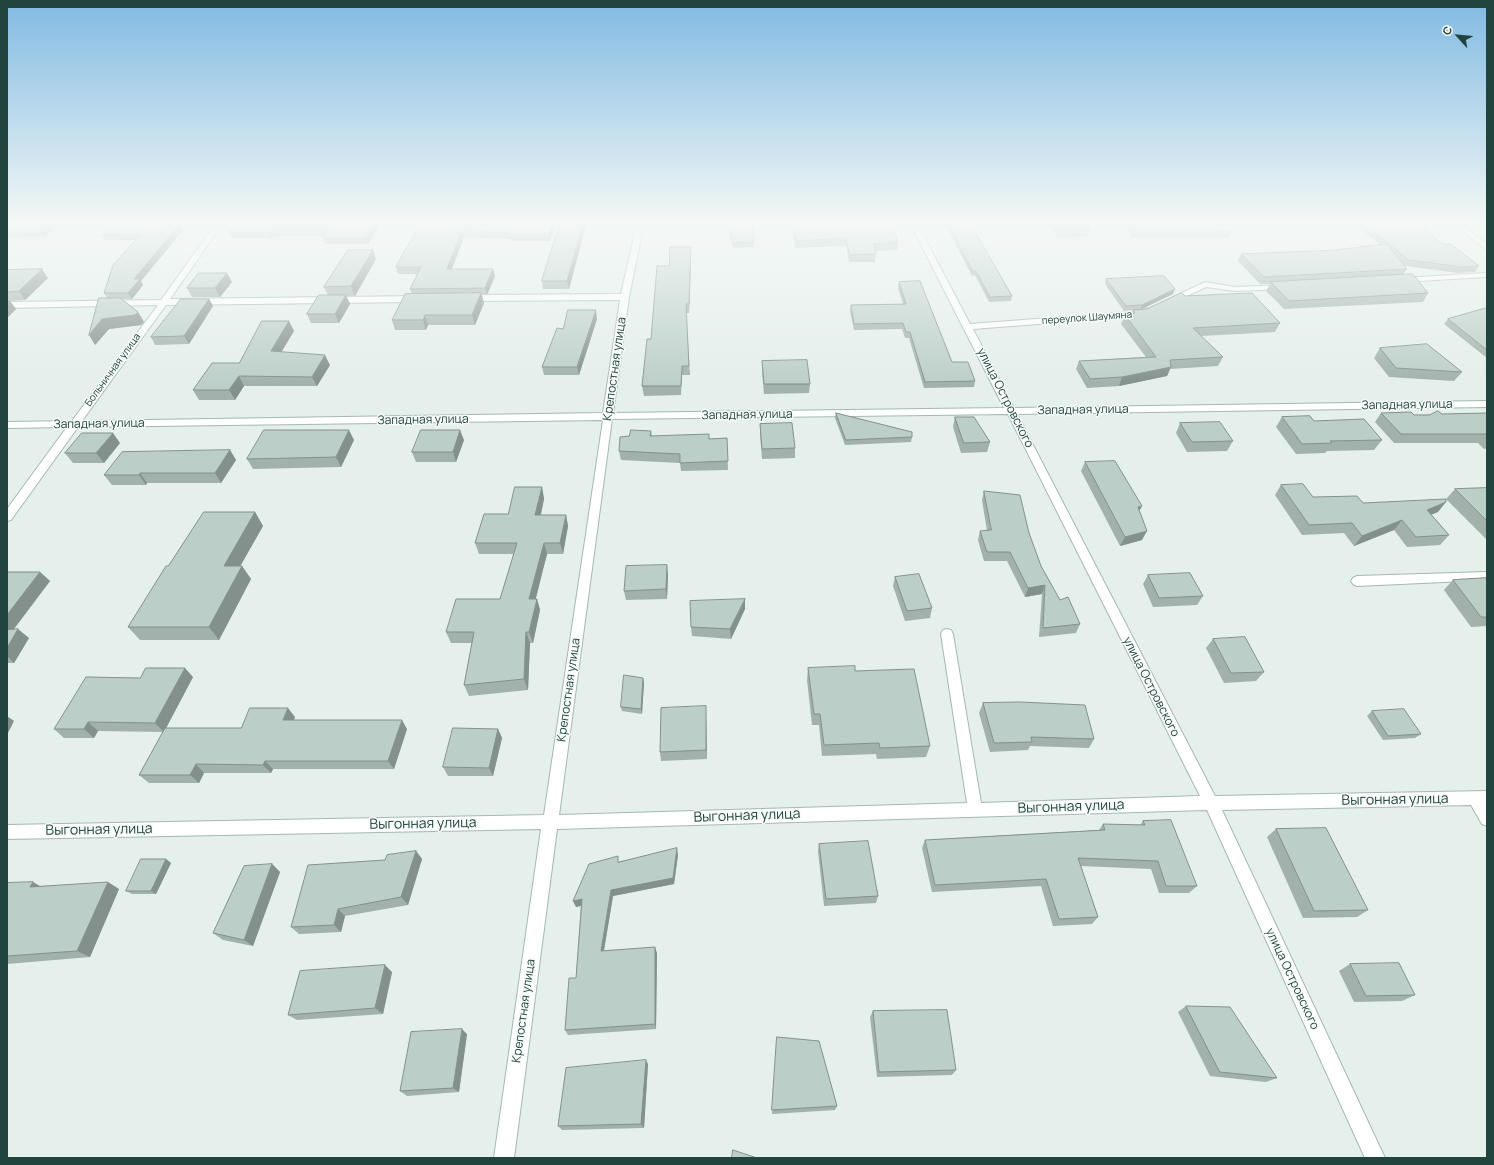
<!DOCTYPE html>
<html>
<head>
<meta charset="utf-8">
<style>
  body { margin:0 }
  #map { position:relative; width:1494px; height:1165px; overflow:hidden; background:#e5efec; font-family:Manrope,sans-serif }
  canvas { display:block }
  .frame { position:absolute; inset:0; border:8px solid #21443e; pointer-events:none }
  .north { position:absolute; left:1438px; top:16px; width:40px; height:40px; -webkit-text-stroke:3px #f6fbf9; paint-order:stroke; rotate:297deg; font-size:11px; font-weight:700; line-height:16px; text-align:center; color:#21443e }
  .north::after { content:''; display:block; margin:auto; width:14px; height:18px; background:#21443e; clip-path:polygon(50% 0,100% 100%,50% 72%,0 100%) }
</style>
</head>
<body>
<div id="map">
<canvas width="1494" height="1165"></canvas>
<div class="frame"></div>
<div class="north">С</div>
</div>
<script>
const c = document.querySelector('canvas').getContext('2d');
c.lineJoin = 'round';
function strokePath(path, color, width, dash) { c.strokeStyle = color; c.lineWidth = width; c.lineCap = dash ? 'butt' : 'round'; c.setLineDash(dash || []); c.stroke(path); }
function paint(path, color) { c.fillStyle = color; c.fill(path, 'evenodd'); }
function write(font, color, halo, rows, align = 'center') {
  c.font = font + ' Manrope,sans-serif'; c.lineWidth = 3; c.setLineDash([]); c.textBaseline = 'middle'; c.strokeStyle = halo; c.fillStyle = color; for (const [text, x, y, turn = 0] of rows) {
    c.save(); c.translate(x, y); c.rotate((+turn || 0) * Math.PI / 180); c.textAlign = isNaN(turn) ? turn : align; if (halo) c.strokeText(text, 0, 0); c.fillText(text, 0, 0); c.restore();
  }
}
const minor = new Path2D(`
  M216,223H223L170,299L418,296L422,299L418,302L166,305L82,421L603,413L620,300L466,301L462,298L466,295L621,294L637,223H644L629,297L613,413L1004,408L910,223H917L970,324L1141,311L1147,308L1151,311L1142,316L973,329L1014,408L1487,401V407L1017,414L1215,796L1487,791V826L1482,824L1471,805L1222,810L1385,1158H1365L1207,810L557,829L514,1158H494L541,829L7,839V825L544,815L603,420L78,427L11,520L7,521V509L67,427L7,428V422L72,421L158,305L7,308V302L161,300ZM1008,414L1200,796L981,803L953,634L951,630L947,629L943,630L941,634L967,803L559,815L612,419Z
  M1452,223H1459L1487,244V250Z
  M1487,273V277L1402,282L1398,280L1402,278Z
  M1205,282L1235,287L1284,285L1288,287L1284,289L1235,291L1206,287L1172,303H1166L1165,301Z
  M1487,572V580L1357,586L1353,584L1351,581L1353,578L1357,576Z`);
const wall = new Path2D(`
  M7,223H61L45,236L7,237Z
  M113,223H178L176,224H180L183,230L141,281L143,285L132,299H122L138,312L144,322L141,325L109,329L95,345L107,298L104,293L135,240H104L101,235Z
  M238,223H381L368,244H325L323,238L325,236H273L271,238H232L229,233Z
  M421,223H556L550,241H511V239L464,237L452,269H493L495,276L487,295H482L484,303L475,325H428L426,330H395L392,320L412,294L410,289L418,274H398L396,267Z
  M560,223H584L585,229L569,289H543L542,281Z
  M728,223H753L754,247L733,248Z
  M792,223H892L898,242L897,250L876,251V254L875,262H849L846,246L795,248Z
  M947,223H970L1012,296L1011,301L989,302L975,275L972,276L946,225Z
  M1048,223H1086L1090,229L1088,236L1058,237Z
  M1124,223H1221L1232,231L1229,237H1132Z
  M1353,223H1416L1443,244L1479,266L1475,272L1457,273L1406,266L1404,265L1407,269L1403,275L1428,293L1423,302L1284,309L1266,291L1270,284H1260L1238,261L1241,254L1335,250L1380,245Z
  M1483,223H1487V226Z
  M691,247V255L689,313H686L690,375H682L681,395L644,396L642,386L651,339L669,266Z
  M376,259L355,296H346L350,304L339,323H311L307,314L328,295L324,287Z
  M7,270L48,278L25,300L10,301L16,309L7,318Z
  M1106,279L1173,294L1140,309H1146L1185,296L1280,323L1275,332L1201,336L1223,357L1218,366L1170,369L1167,376L1119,386L1087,388L1076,369L1079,361L1146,357L1121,324L1125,315L1131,314L1133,310L1124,311L1105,284Z
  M232,282L220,297H192L187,288Z
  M899,282L952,362L975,381L974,387L924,388L909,338H905L902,329L854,330L850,311L851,305L903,304L898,288Z
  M209,299L213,306L189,344L155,345L151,337Z
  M1487,308V358L1444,324L1448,319Z
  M597,319L579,375H544L542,367L563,329Z
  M294,331L281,352L330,365L317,386H244L235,400H199L193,390L239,363Z
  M1380,348L1462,372L1454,381L1389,377L1374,358Z
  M762,361L810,384L809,393L764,394L762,371Z
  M836,413L912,437L911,442L845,445L835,418Z
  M1381,413L1414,415L1487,413V448L1484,449L1478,443H1394L1375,422Z
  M955,417L990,442L987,452L961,453L953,427Z
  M1282,417L1314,421L1382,440L1374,450L1327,451L1325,453L1296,454L1276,427Z
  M1180,423L1233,441L1227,451L1187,452L1176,433Z
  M760,424L795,448V458L762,459L760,434Z
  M651,431L652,436L709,439L727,438L728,470L681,471L680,463L621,460L619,451L629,436Z
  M354,440L341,467L253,469L247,459Z
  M464,440L456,462H416L412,452Z
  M120,443L104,463H73L65,453Z
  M230,450L236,460L221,483H147L146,485H112L104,475Z
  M1085,462L1142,506L1139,511L1142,540L1120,546L1081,471Z
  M1281,485L1313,497L1438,512L1431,514L1449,535L1440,545L1407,547L1394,530L1354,546L1344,533L1302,535L1275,495Z
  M542,487L544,499L541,515H566L568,526L563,554H547L535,599H537L540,610L533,643H530L528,690L469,696L464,685L472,643H451L446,632L500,599L514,554H479L475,543L508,514Z
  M1487,488V540L1446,499L1455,489Z
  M984,491L1029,533L1041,566L1060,600L1080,624L1076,633L1039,637L1042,594L1025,597L1007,561H984L978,540L980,531H987L982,500Z
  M255,512L263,526L240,566H242L251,579L219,640H140L128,627L168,566Z
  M7,572H40L50,581L14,629L29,638L14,663H7Z
  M668,575L667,599L626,600L624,591Z
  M1148,575L1203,596L1197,605L1153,607L1143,584Z
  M895,577L932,608L930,618L905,621L893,586Z
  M1487,578V626L1471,627L1444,590L1453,580Z
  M745,609L731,639L692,636L691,627Z
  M1213,639L1264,672L1256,681L1224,683L1206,648Z
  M808,668L855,671L930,746L926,757L877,759L876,754L822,756L819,725H812L807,680Z
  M193,677L166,728H241L295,717L294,720L407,729L394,769H273L271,773H204L199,783H149L139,775L163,732L98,731L94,738H64L54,729L140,678Z
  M643,678L644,683L642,714L622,711L621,707Z
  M983,703L1094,739L1089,748L1030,746L1028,750L990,752L979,713Z
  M1372,711L1421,734L1415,738L1383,740L1367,716Z
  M706,715L707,759L661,761L660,752Z
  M498,729L502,738L493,776H448L443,767Z
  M1143,821L1197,886L1189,893H1159L1151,869L1081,866L1098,917L1092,924L1053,926L1041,886L932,892L922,848L925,840L1099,830L1103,824L1140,825Z
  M1276,829L1368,910L1357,917L1303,918L1267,837Z
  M819,844L878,896L876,903L824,906L818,851Z
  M416,851L422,859L408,905L345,916L341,932L299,934L291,927L385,860Z
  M678,855L674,884L613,896L604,950L657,953L656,1029L568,1035L565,1030L576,978L581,906L576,907L620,861Z
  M166,859L171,863L156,894H132L126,891Z
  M272,864L280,872L253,946L223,940L213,933Z
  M7,883L40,886L119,889L90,957L7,964Z
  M1350,964L1415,995L1402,1001L1354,1002L1339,971Z
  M392,972L383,1014L297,1020L288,1015Z
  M1186,1006L1277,1078L1266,1082L1210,1076L1178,1012Z
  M873,1011L956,1070L952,1075L877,1077L870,1017Z
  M467,1034L459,1092L407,1096L400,1091Z
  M777,1043L837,1106L835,1110L772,1114Z
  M648,1064L644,1128L562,1130L558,1126Z`);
const shadedWall = new Path2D(`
  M51,223H61L45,236L41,231Z
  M169,223H178L171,230L168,224Z
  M376,223H381L368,244L366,238Z
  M553,223H556L550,241L549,234Z
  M583,223L585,229L569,289L567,281Z
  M180,224L183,230L141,281L143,285L132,299L128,293L134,279Z
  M271,230L273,236L271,238L268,233Z
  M462,230L464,237L449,276L447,269Z
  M691,247V255L689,313V304Z
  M373,250L376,259L355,296L351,286Z
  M42,269L48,278L25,300L19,291Z
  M493,269L495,276L487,295L485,288Z
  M227,273L232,282L220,297L215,288Z
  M1175,289L1173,294L1140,310L1142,305Z
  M481,293L484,303L475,325L472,315Z
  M346,295L350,304L339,323L335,314Z
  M209,299L213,306L189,344L184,336Z
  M9,300L16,309L7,318V303Z
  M596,310L597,319L579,375L577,367Z
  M138,312L144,322L141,325L109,329L95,345L89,335L102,319Z
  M425,315L428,325L426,330L423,320Z
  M289,321L294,331L276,361L271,351Z
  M325,355L330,365L317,386L312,377Z
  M1171,367L1167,376L1119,386L1122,377Z
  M239,376L244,386L235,400L229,390Z
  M349,430L354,440L341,467L336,457Z
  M460,430L464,440L456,462L453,452Z
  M113,433L120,443L104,463L96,453Z
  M230,450L236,460L221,483L215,473Z
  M140,473L147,483L146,485L139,475Z
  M542,487L544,499L538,526L535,515Z
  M1446,502L1438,512L1419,520L1427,510Z
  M1142,506L1137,515L1138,507Z
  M255,512L263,526L233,579L224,566Z
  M566,515L568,526L563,554L560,543Z
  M1402,520L1394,530L1354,546L1362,536Z
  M1147,531L1142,540L1120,546L1125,537Z
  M544,543L547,554L533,610L529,599Z
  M667,565L668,575L667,599L666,589Z
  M242,566L251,579L219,640L209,627Z
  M40,572L50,581L7,638V615Z
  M1045,585L1042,594L1025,597L1028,588Z
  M537,599L540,610L533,643L529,632Z
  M745,599V609L731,639L730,629Z
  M18,629L29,638L14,663L7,656V648Z
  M526,632L530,643L528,690L524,679Z
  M185,668L193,677L164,732L155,723Z
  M643,678L644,683L642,714L641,709Z
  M706,706V715L707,759L706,750Z
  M288,708L295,717L290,729L283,720Z
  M7,716L14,721L7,735Z
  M402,720L407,729L394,769L388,761Z
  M88,722L98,731L94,738L84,729Z
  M498,729L502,738L493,776L489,768Z
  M265,761L273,769L271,773L263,765Z
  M196,764L204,773L199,783L190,775Z
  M677,848L678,855L674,884L613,896L603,956L601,951L611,890Z
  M416,851L422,859L408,905L401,897Z
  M166,859L171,863L156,894L151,891Z
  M272,864L280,872L253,946L244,940Z
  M33,882L45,889L30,887Z
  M108,882L119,889L90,957L77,951Z
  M582,899L584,905L576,907L573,901Z
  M338,909L345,916L341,932L334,925Z
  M655,947L657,953L656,1029L655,1024Z
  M385,965L392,972L383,1014L375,1008Z
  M462,1029L467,1034L459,1092L453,1088Z
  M646,1060L648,1064L644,1128L641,1124Z`);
const building = new Path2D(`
  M7,223H51L41,231H7Z
  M113,223H169L168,224H180L134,279H140L128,293H104L113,265L141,234L101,235Z
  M238,223H376L366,238H323L329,230H271L268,233H229Z
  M421,223H553L549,234H510L511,233L462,230L447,269H493L485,288L410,289L421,267H396Z
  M560,223H583L567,281H542Z
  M729,223H753L754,242L733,243Z
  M793,223H892L898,242L874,244L876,254L850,255L846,238L796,241Z
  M948,223H970L1012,296L990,297L976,271H973Z
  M1054,223H1086L1090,229L1060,230Z
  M1129,223H1221L1232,231H1134Z
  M1363,223H1416L1443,244H1451L1479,266L1462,267L1409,260Z
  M1387,244L1407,269L1264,277L1241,254L1335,250Z
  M670,247H691L689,304H686L689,366H682L681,386H642L647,339H651L657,266H669Z
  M348,250H373L351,286L324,287Z
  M42,269L19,291L7,292V270Z
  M199,273H227L215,288H187Z
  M1413,274L1428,293L1289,301L1271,282Z
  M1164,276L1175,289L1142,305L1126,306L1106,279Z
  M920,281L952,362H968L975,381L925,382L910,332H906L903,323L854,324L851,305L906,304L899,282Z
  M481,293L472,315H425L423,320H392L405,294Z
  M1182,293L1185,296L1252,293L1280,323L1193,328L1223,357L1170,360L1171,367L1122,377L1090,379L1079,361L1156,357L1125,315L1135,313L1133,310L1146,309Z
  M319,295H346L335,314H307Z
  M99,298H120L138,312L135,315L102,319L89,335Z
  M181,299H209L184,336L151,337Z
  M1487,308V350L1448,319Z
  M568,310H596L577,367H542L557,328L563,329Z
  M262,321H289L271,351L325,355L312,377L239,376L229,390H193L212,363H239Z
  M1427,344L1462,372L1396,368L1380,348Z
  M807,360L810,384H764L762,361Z
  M1438,411L1442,414L1487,413V435L1486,434H1401L1381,413L1411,412L1414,415H1429Z
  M836,413L912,432V437L846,440Z
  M1310,416L1314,421L1364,419L1382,440L1330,441L1332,443L1302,444L1282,417Z
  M955,417H974L990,442L964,443Z
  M1220,422L1233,441L1192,442L1180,423Z
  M792,423L795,448L762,449L760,424Z
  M264,430H349L336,457L247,459Z
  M421,430H460L453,452H412Z
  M631,430L651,431L650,436L709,434V439L727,438L728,461L680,463V454L619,451L620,437L629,436Z
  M82,433H113L96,453H65Z
  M230,450L215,473H140L139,475H104L122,452Z
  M1115,461L1142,506L1138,507L1147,531L1125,537L1085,462Z
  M1303,484L1313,497L1357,496L1363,503L1446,499V502L1427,510L1449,535L1416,537L1402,520L1362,536L1352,523L1309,525L1281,485Z
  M515,487H542L535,515H566L560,543H544L529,599H537L529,632H526L524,679L464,685L474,632H446L456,599H500L517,543H475L484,514H508Z
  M1487,488V521L1455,489Z
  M984,491L1020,495L1029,533L1041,566L1060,600L1068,597L1080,624L1043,628L1045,585L1028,588L1010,552H987L980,531L991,530Z
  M204,512H255L224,566H242L209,627H128L166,566H168Z
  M667,565L666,589L624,591L626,566Z
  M7,572H40L7,615Z
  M1190,573L1203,596L1159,598L1148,575Z
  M919,574L932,608L907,611L895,577Z
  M1487,578V617H1481L1453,580Z
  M745,599L730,629L691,627L690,601Z
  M18,629L7,648V630Z
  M1245,637L1264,672L1231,673L1213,639Z
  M855,666V671L914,669L930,746L880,748L879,743L824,745L820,714H814L808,668Z
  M146,668H185L155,723L88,722L84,729H54L86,677L140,678Z
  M624,675L643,678L641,709L621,707Z
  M1020,702L1085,705L1094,739L1031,737L1032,742L994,743L983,703Z
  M706,706V750L660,752L661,708Z
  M250,708H288L283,720H402L388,761H265L263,765L196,764L190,775H139L165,728H241Z
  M1404,709L1421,734L1388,736L1372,711Z
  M453,728L498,729L489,768L443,767Z
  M1171,820L1197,886H1166L1158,861L1078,858L1098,917L1059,919L1046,879L935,885L925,840L1105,830L1103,824L1145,825L1143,821Z
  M1326,828L1368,910L1314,911L1276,829Z
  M868,841L878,896L826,899L819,844Z
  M677,848L673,878L611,890L601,951L655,947V1024L565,1030L569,978H576L582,899L573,901L589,864L618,856V862Z
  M416,851L401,897L338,909L334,925L291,927L308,865L385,860L387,855Z
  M141,859H166L151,891H126Z
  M272,864L244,940L213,933L244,866Z
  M33,882L30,887L108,882L77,951L7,956V883Z
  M1399,963L1415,995L1366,996L1350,964Z
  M385,965L375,1008L288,1015L300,971Z
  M1186,1006L1230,1007L1277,1078L1220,1072Z
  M947,1010L956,1070L879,1072L873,1011Z
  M462,1029L453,1088L400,1091L411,1032Z
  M777,1037L819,1041L837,1106L772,1110Z
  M646,1060L641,1124L558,1126L566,1068Z
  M733,1150L757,1158H732Z`);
const farStreetnames = [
  ["переулок Шаумяна",1087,318,-4],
  ["Больничная улица",113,370,-54]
];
const streetNames = [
  ["Крепостная улица",615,369,-82],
  ["улица Островского",1005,398,63],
  ["Западная улица",1407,405,-1],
  ["Западная улица",1083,410,-1],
  ["Западная улица",747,415,-1],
  ["Западная улица",423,420,-1],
  ["Западная улица",99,424,-1],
  ["улица Островского",1151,687,63],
  ["Крепостная улица",569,690,-82],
  ["улица Островского",1292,979,65],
  ["Крепостная улица",524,1011,-82]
];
const nearStreetnames = [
  ["Выгонная улица",1395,800,-1],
  ["Выгонная улица",1071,807,-2],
  ["Выгонная улица",747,816,-2],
  ["Выгонная улица",423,824,-1],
  ["Выгонная улица",99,830,-1]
];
strokePath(minor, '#a6b8b4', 2);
paint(minor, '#fff');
paint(wall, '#a2b1ac');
paint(shadedWall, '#84908c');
paint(building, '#bccec8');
strokePath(building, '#84908c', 1);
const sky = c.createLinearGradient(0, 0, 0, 386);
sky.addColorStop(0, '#81bae2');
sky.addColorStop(0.58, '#f3f8f6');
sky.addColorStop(1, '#f3f8f600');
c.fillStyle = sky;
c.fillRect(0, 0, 1494, 386);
write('10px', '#21443e', '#f6fbf9', farStreetnames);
write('12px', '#21443e', '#f6fbf9', streetNames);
write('14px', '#21443e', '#f6fbf9', nearStreetnames);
</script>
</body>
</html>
